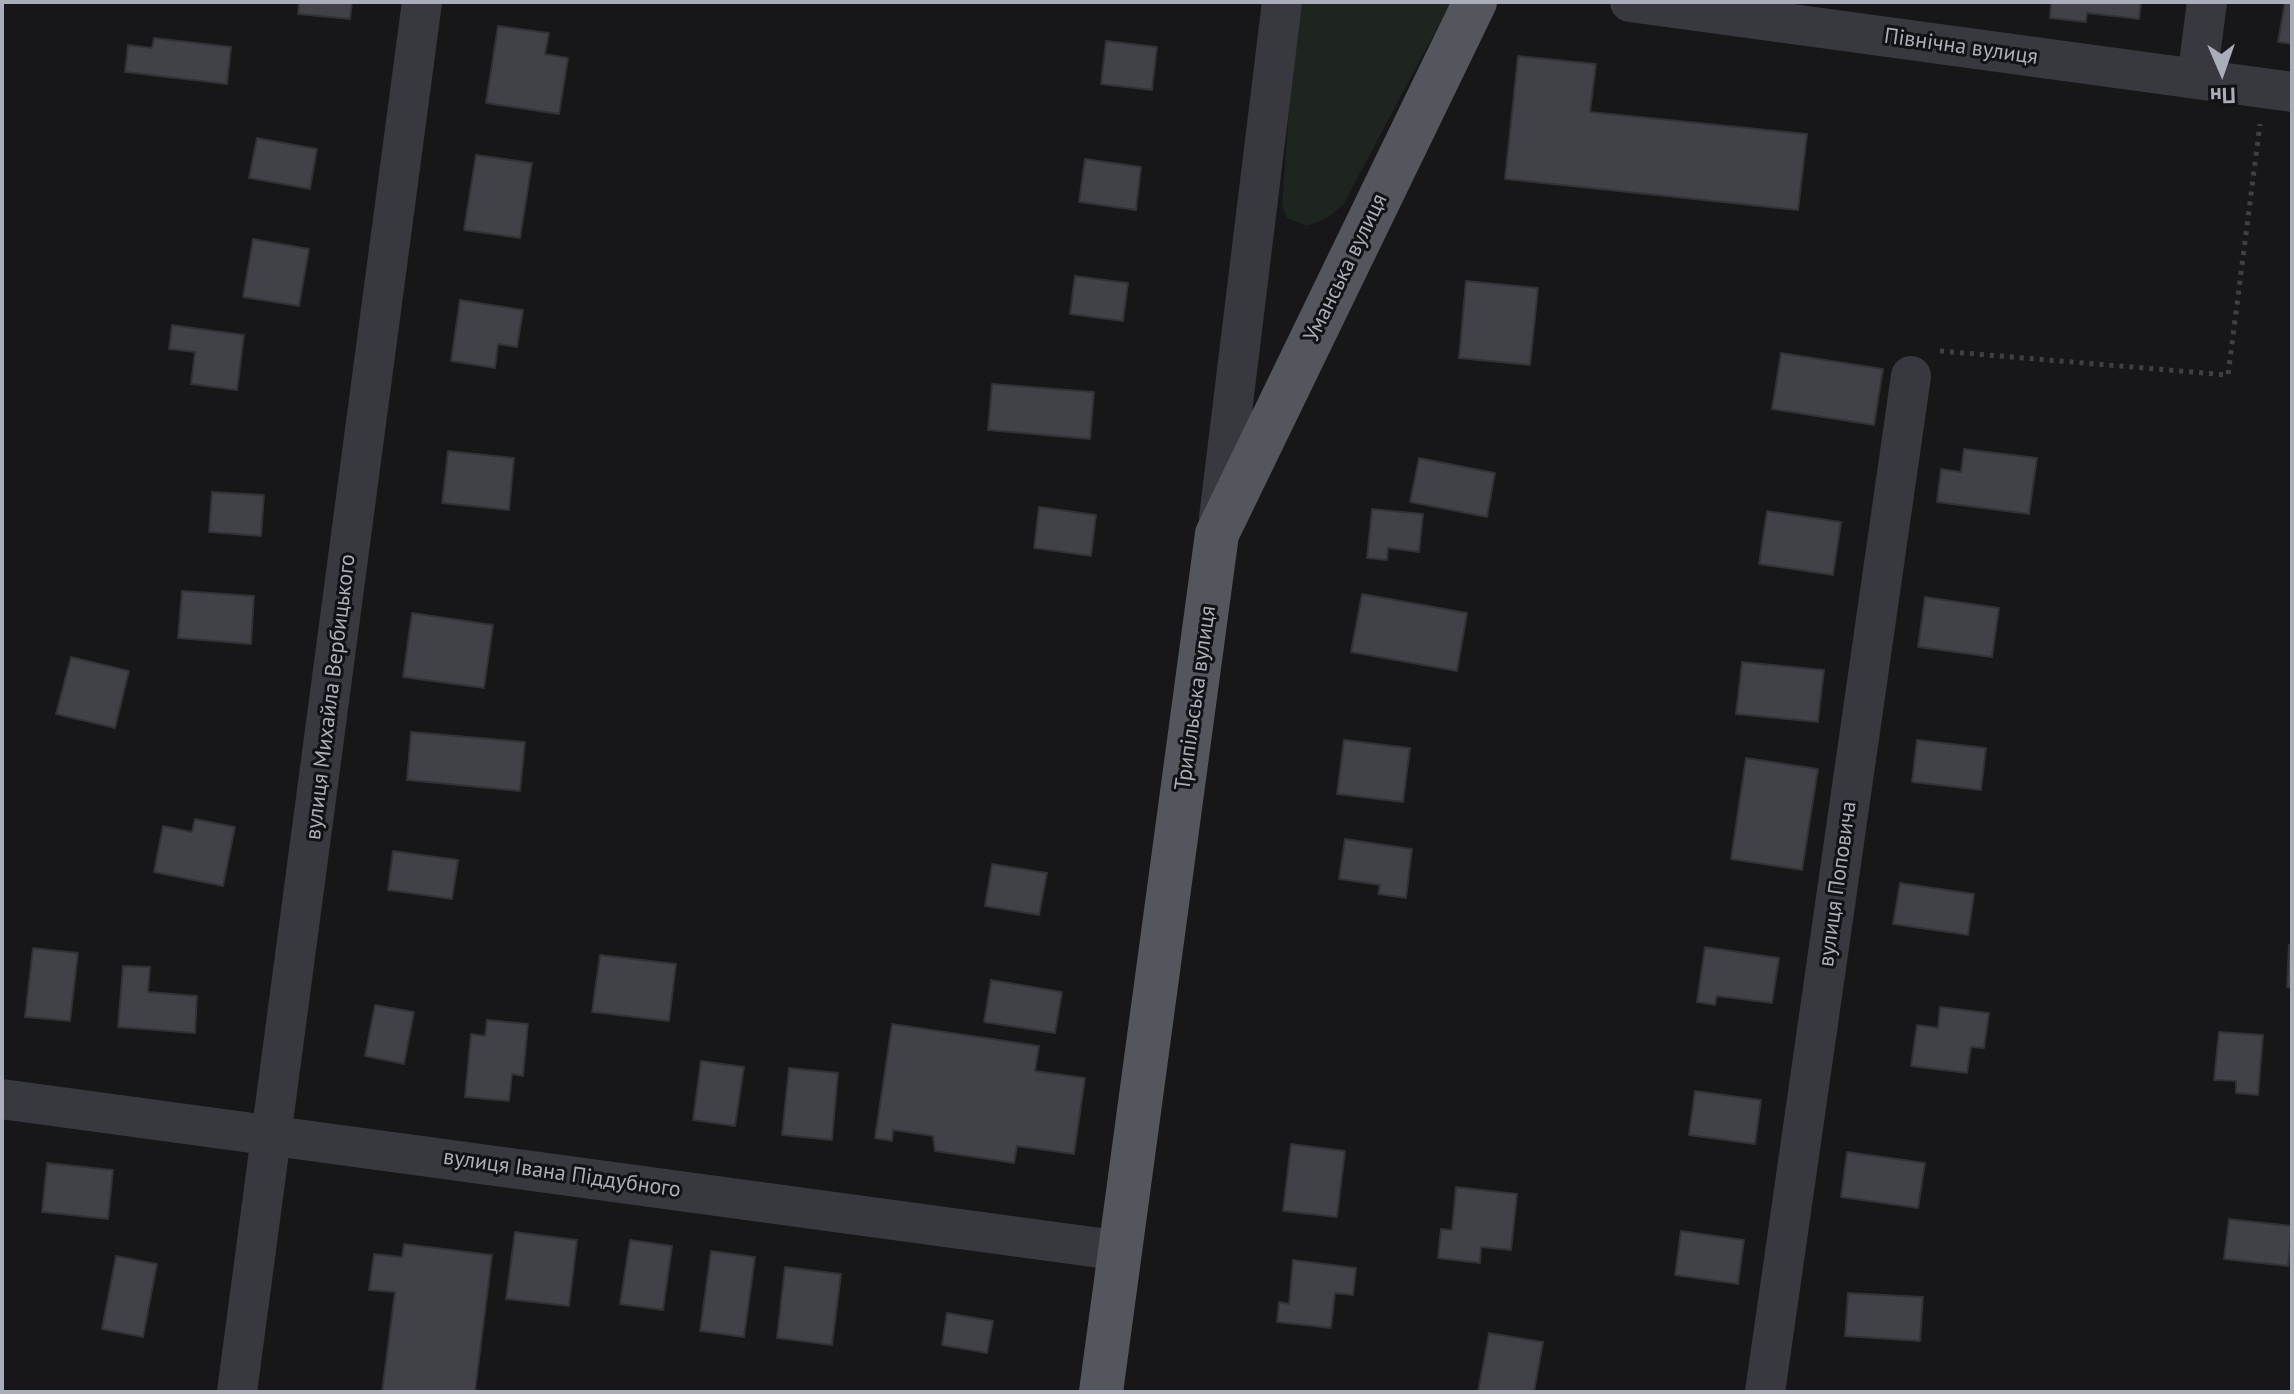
<!DOCTYPE html>
<html>
<head>
<meta charset="utf-8">
<style>
  body { margin:0 }
  #map { position:relative; width:2294px; height:1394px; overflow:hidden; background:#17171a; font-family:"PT Sans",sans-serif }
  canvas { display:block }
  .frame { position:absolute; inset:0; border:4px solid #a9aeba; pointer-events:none }
  .north { position:absolute; left:2182px; top:32px; width:80px; height:80px; -webkit-text-stroke:6px #121215; paint-order:stroke; rotate:178deg; font-size:22px; font-weight:700; line-height:32px; text-align:center; color:#a9aeba }
  .north::after { content:''; display:block; margin:auto; width:28px; height:36px; background:#a9aeba; clip-path:polygon(50% 0,100% 100%,50% 72%,0 100%) }
</style>
</head>
<body>
<div id="map">
<canvas width="2294" height="1394"></canvas>
<div class="frame"></div>
<div class="north">Пн</div>
</div>
<script>
const c = document.querySelector('canvas').getContext('2d');
c.lineJoin = 'round';
function paint(path, color) { c.fillStyle = color; c.fill(path, 'evenodd'); }
function strokePath(path, color, width, dash) { c.strokeStyle = color; c.lineWidth = width; c.lineCap = dash ? 'butt' : 'round'; c.setLineDash(dash || []); c.stroke(path); }
function write(font, color, halo, rows, align = 'center') {
  c.font = font + ' "PT Sans",sans-serif'; c.lineWidth = 6; c.setLineDash([]); c.textBaseline = 'middle'; c.strokeStyle = halo; c.fillStyle = color; for (const [text, x, y, turn = 0] of rows) {
    c.save(); c.translate(x, y); c.rotate((+turn || 0) * Math.PI / 180); c.textAlign = isNaN(turn) ? turn : align; if (halo) c.strokeText(text, 0, 0); c.fillText(text, 0, 0); c.restore();
  }
}
const green = new Path2D(`
  M1297,2H1451L1343,205L1327,218L1307,226L1287,218L1282,206Z`);
const building = new Path2D(`
  M299,2H352L350,19L298,14Z
  M2051,2H2141L2139,19L2087,13L2086,22L2050,18Z
  M2285,2H2292V44L2278,42Z
  M498,26L549,33L545,54L568,58L559,114L486,103Z
  M154,38L231,47L227,84L125,72L128,45L152,48Z
  M1106,41L1157,47L1152,90L1101,84Z
  M1518,56L1596,64L1590,112L1807,134L1798,210L1505,179Z
  M257,138L317,149L310,189L249,178Z
  M476,155L532,163L520,238L464,230Z
  M1085,159L1141,167L1136,210L1079,202Z
  M253,239L309,249L299,306L243,297Z
  M1075,276L1128,283L1123,321L1070,314Z
  M1466,281L1538,288L1530,365L1459,358Z
  M460,300L523,310L517,347L498,344L495,368L451,361Z
  M172,325L244,335L237,390L191,384L195,352L169,349Z
  M1781,353L1883,369L1874,425L1772,409Z
  M992,384L1094,392L1090,439L988,430Z
  M1964,449L2037,458L2029,514L1937,502L1941,469L1961,472Z
  M448,451L514,458L509,510L442,503Z
  M1419,458L1495,473L1487,517L1410,502Z
  M212,492L264,495L261,536L209,532Z
  M1039,507L1096,515L1091,556L1034,548Z
  M1372,509L1423,514L1419,552L1388,548L1387,560L1367,558Z
  M1767,511L1841,522L1833,575L1759,564Z
  M182,591L254,596L251,644L178,638Z
  M1362,594L1467,613L1457,671L1351,652Z
  M1925,597L1999,608L1992,657L1918,647Z
  M412,613L493,625L484,688L403,677Z
  M71,657L129,671L115,728L56,714Z
  M1742,662L1824,670L1818,722L1736,714Z
  M411,732L525,742L520,791L407,780Z
  M1344,740L1410,748L1403,802L1337,794Z
  M1917,740L1986,748L1981,790L1912,782Z
  M1746,758L1818,769L1802,870L1731,859Z
  M195,819L235,827L223,886L154,872L163,826L192,832Z
  M1345,839L1412,849L1406,898L1378,894L1380,885L1339,879Z
  M393,851L458,860L452,899L388,890Z
  M992,864L1047,873L1039,915L985,906Z
  M1900,883L1974,894L1968,935L1893,924Z
  M2289,945H2292V988L2287,987Z
  M1705,947L1779,958L1772,1003L1717,996L1715,1005L1697,1002Z
  M33,948L78,953L70,1021L25,1017Z
  M600,955L676,964L669,1021L592,1012Z
  M123,966L150,967L148,992L197,996L195,1033L118,1027Z
  M991,980L1062,992L1055,1033L984,1022Z
  M375,1005L414,1012L404,1064L365,1056Z
  M1940,1007L1989,1013L1984,1048L1971,1047L1967,1073L1911,1066L1917,1025L1938,1028Z
  M487,1020L528,1024L523,1076L512,1074L509,1101L465,1097L471,1034L485,1036Z
  M892,1024L1039,1046L1035,1071L1085,1078L1074,1154L1017,1146L1014,1163L935,1151L933,1136L893,1130L892,1141L875,1138Z
  M2219,1032L2263,1035L2258,1095L2236,1093V1081L2214,1080Z
  M701,1061L744,1067L735,1126L693,1120Z
  M789,1068L838,1073L832,1140L782,1135Z
  M1695,1091L1761,1100L1755,1144L1689,1135Z
  M1291,1144L1345,1151L1337,1217L1283,1211Z
  M1847,1152L1925,1163L1918,1208L1841,1197Z
  M47,1163L113,1170L108,1219L42,1212Z
  M1456,1187L1517,1194L1511,1250L1481,1247L1480,1263L1438,1258L1441,1229L1452,1230Z
  M2229,1219L2292,1226L2288,1266L2224,1259Z
  M1681,1231L1744,1240L1738,1284L1675,1275Z
  M515,1232L577,1240L569,1306L506,1299Z
  M630,1240L672,1246L663,1310L620,1304Z
  M404,1244L492,1255L475,1392H382L395,1292L369,1290L374,1254L402,1257Z
  M711,1251L755,1257L744,1337L700,1331Z
  M116,1256L157,1264L143,1337L102,1329Z
  M1293,1260L1356,1268L1353,1295L1335,1293L1331,1328L1277,1322L1279,1302L1289,1304Z
  M785,1267L841,1274L832,1345L777,1338Z
  M1848,1293L1923,1297L1920,1341L1845,1336Z
  M947,1313L993,1321L987,1353L942,1345Z
  M1489,1333L1543,1342L1534,1392H1478Z`);
const path = new Path2D(`
  M1940,351L2228,375L2260,124`);
const minor = new Path2D(`
  M1630,2L2292,92
  M2197,79L2207,2
  M1219,518L1282,2
  M2,1099L1122,1251
  M237,1392L422,2
  M1765,1392L1911,376`);
const major = new Path2D(`
  M1101,1392L1217,534L1475,2`);
const streetNames = [
  ["Північна вулиця",1961,47,8],
  ["Уманська вулиця",1346,268,-64],
  ["вулиця Михайла Вербицького",331,697,-83],
  ["Трипільська вулиця",1196,698,-82],
  ["вулиця Поповича",1838,884,-82],
  ["вулиця Івана Піддубного",562,1174,8]
];
paint(green, '#1d251e');
paint(building, '#414247');
strokePath(building, '#313136', 2);
strokePath(path, '#3e4046', 5, [4, 6]);
strokePath(minor, '#38393f', 40);
strokePath(major, '#54565e', 44);
write('22px', '#a9aeba', '#121215', streetNames);
</script>
</body>
</html>
